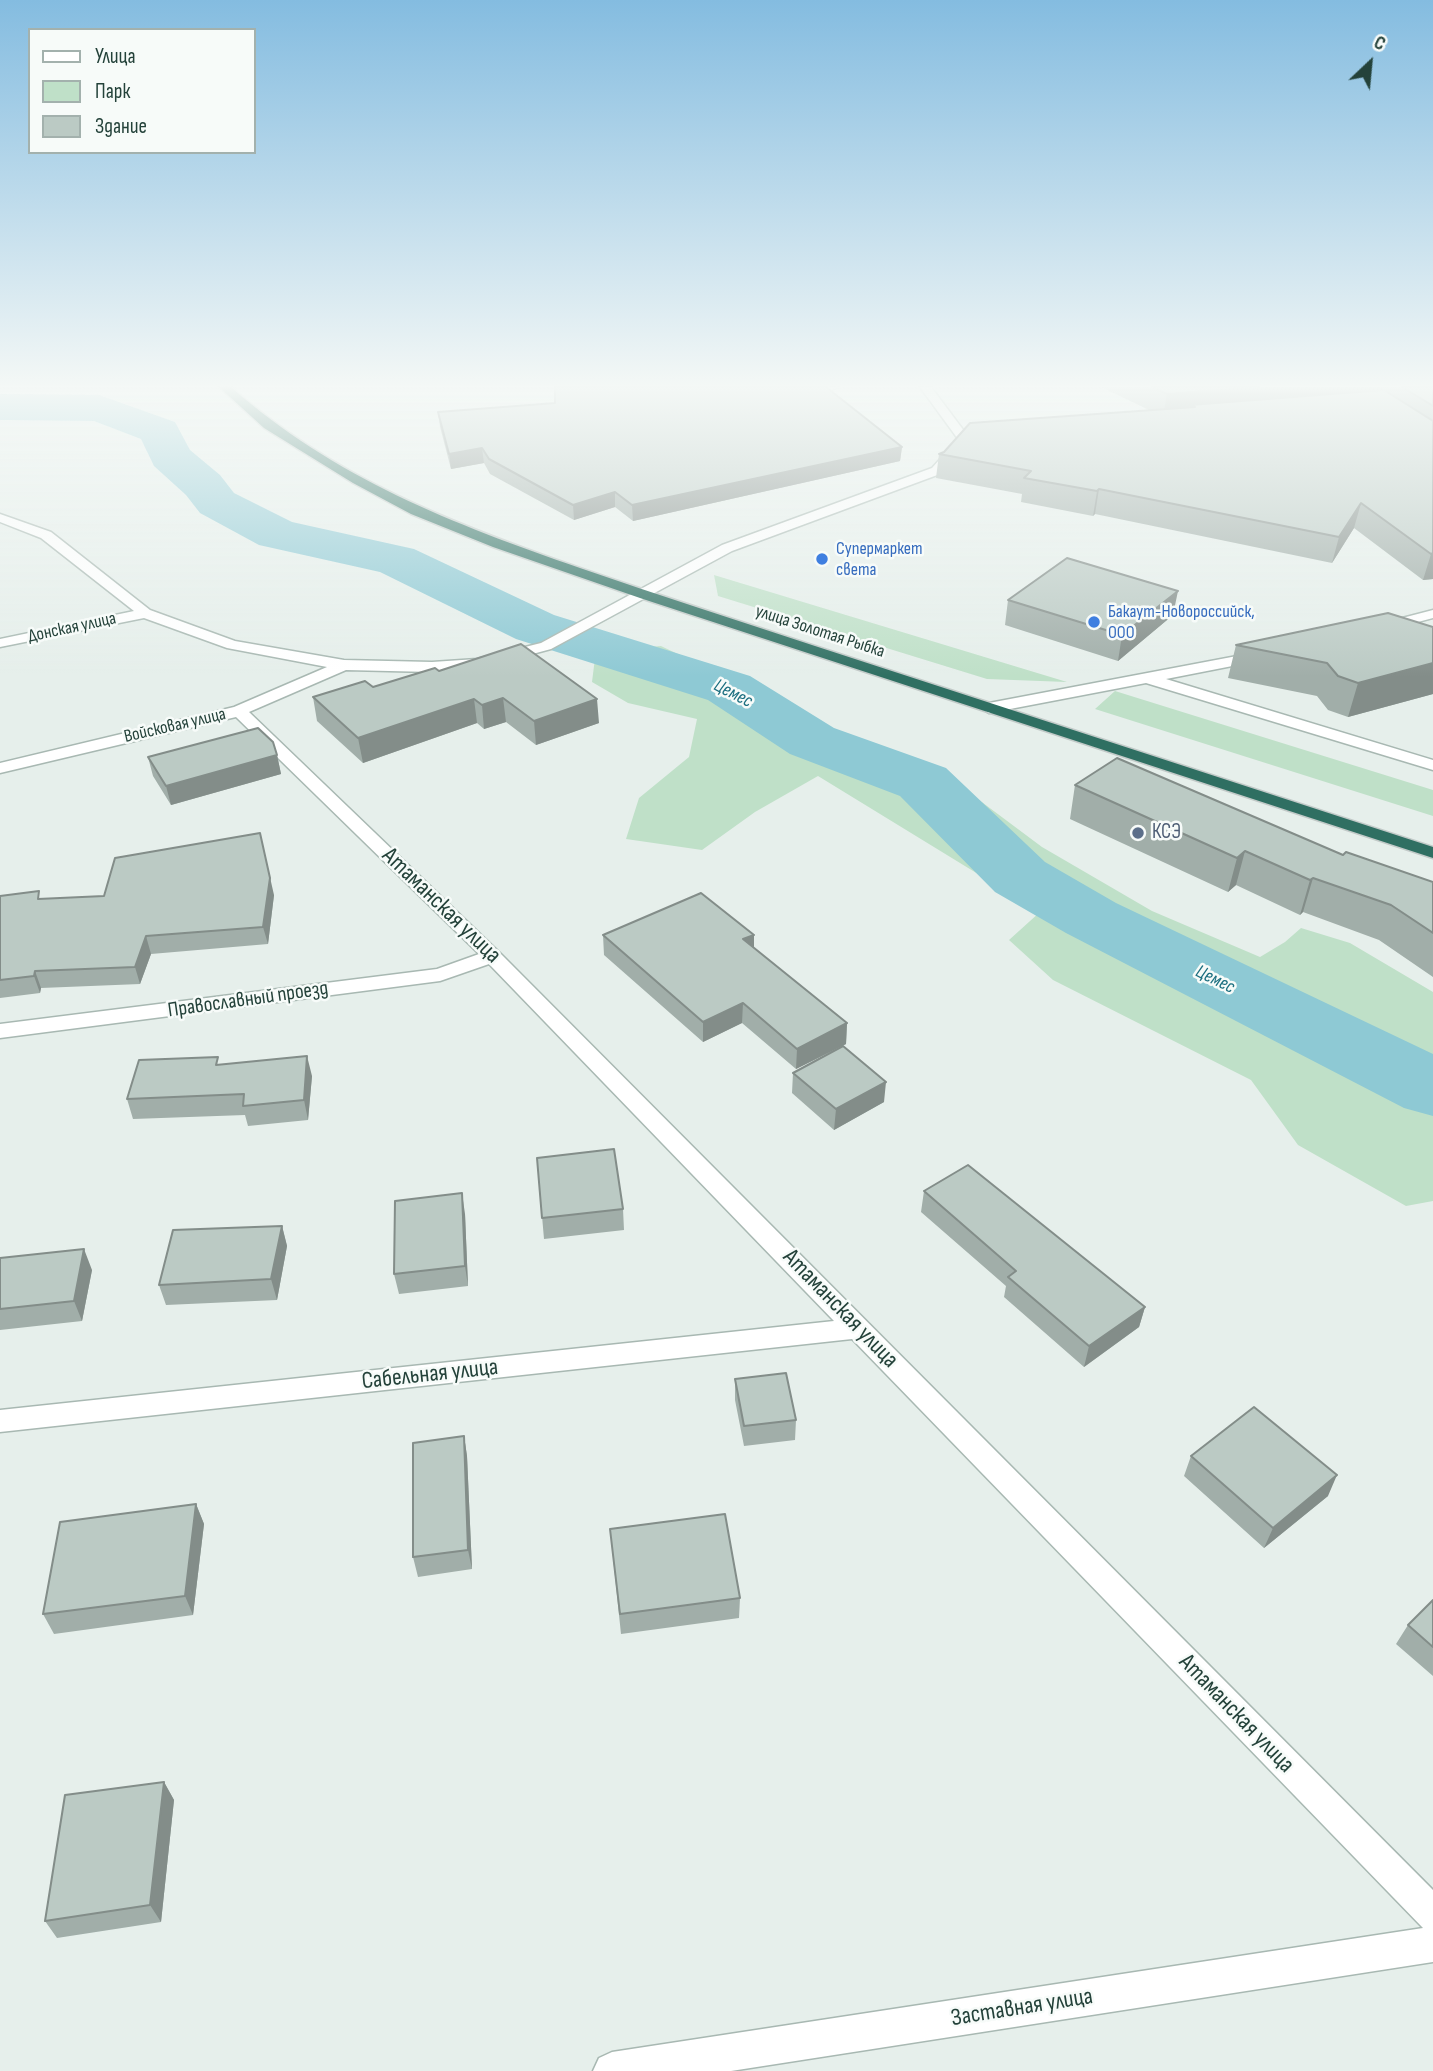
<!DOCTYPE html>
<html>
<head>
<meta charset="utf-8">
<style>
  body { margin:0 }
  #map { position:relative; width:1433px; height:2071px; overflow:hidden; background:#e6efeb; font-family:"Sofia Sans Condensed",sans-serif }
  canvas { display:block }
  .legend { position:absolute; left:28px; top:28px; width:228px; height:126px; box-sizing:border-box; background:#f7fbf9; border:2px solid #a3b1ad; margin:0; padding:9px 12px; list-style:none; font-size:21px; color:#24423a }
  .legend li { display:flex; align-items:center; gap:14px; height:35px }
  .legend b { width:35px; border:2px solid #a3b1ad }
  .north { position:absolute; left:1335px; top:28px; width:70px; height:70px; -webkit-text-stroke:5px #f7fbf9; paint-order:stroke; rotate:26deg; font-size:19px; font-weight:700; line-height:28px; text-align:center; color:#24423a }
  .north::after { content:''; display:block; margin:auto; width:24px; height:32px; background:#24423a; clip-path:polygon(50% 0,100% 100%,50% 72%,0 100%) }
</style>
</head>
<body>
<div id="map">
<canvas width="1433" height="2071"></canvas>
<ul class="legend">
<li><b style="height:9px;background:#fff"></b>Улица</li>
<li><b style="height:19px;background:#bfe0c8"></b>Парк</li>
<li><b style="height:19px;background:#bbcac4"></b>Здание</li>
</ul>
<div class="north">С</div>
</div>
<script>
const c = document.querySelector('canvas').getContext('2d');
c.lineJoin = 'round';
function paint(path, color) { c.fillStyle = color; c.fill(path, 'evenodd'); }
function strokePath(path, color, width, dash) { c.strokeStyle = color; c.lineWidth = width; c.lineCap = dash ? 'butt' : 'round'; c.setLineDash(dash || []); c.stroke(path); }
function write(font, color, halo, rows, align = 'center') {
  c.font = font + ' "Sofia Sans Condensed",sans-serif'; c.lineWidth = 5; c.setLineDash([]); c.textBaseline = 'middle'; c.strokeStyle = halo; c.fillStyle = color; for (const [text, x, y, turn = 0] of rows) {
    c.save(); c.translate(x, y); c.rotate((+turn || 0) * Math.PI / 180); c.textAlign = isNaN(turn) ? turn : align; if (halo) c.strokeText(text, 0, 0); c.fillText(text, 0, 0); c.restore();
  }
}
const green = new Path2D(`
  M714,575L1067,682L987,679L718,596Z
  M661,646L971,794L1042,847L1152,911L1260,957L1285,942L1301,928L1350,943L1433,992V1201L1406,1206L1298,1145L1251,1080L1053,980L1009,940L1040,912L818,776L755,812L702,850L626,839L639,798L689,757L697,719L628,703L592,682L595,658L626,649Z
  M1115,691L1433,790V816L1095,709Z`);
const river = new Path2D(`
  M0,394L99,395L175,422L190,450L220,475L234,493L292,522L414,549L554,615L750,676L834,728L946,768L1045,862L1116,903L1433,1054V1116L1404,1108L1066,933L995,892L900,796L790,754L708,700L516,639L380,572L259,545L200,513L186,495L154,466L141,439L94,421L0,420Z`);
const lane = new Path2D(`
  M1433,610V618L1384,631L1377,627L1379,624Z
  M1258,652L1266,657L1263,660L1166,679L1433,760V770L1146,683L989,713L981,708L989,703Z`);
const street = new Path2D(`
  M796,387H838C829,393 802,396 793,390Z
  M920,387H931L970,439L940,474L732,551L551,649L477,669L432,672L346,670L249,712L499,952L1433,1890V1962L731,2071H593L599,2058L612,2052L1423,1928L852,1339L0,1432V1410L834,1321L489,964L440,981L0,1038V1024L437,969L479,954L236,717L0,773V763L234,707L327,667L227,648L144,618L0,647V639L134,611L41,538L0,522V514L51,532L150,610L235,641L344,660L432,662L477,659L541,643L722,545L932,468L958,439Z`);
const highway = new Path2D(`
  M219,387H231C334,478 453,524 580,568C658,595 737,620 815,646C1021,713 1227,780 1433,847V858L640,598L493,547L411,514L353,483L264,428Z`);
const wall = new Path2D(`
  M1101,387H1433V579L1423,580L1354,528L1332,563L1095,514L1093,516L1021,502L1022,494L936,478L939,454L1149,410Z
  M438,412L902,447L900,461L633,521L615,507L574,520L490,474L484,463L451,469L440,427Z
  M1008,600L1173,615L1118,661L1005,625Z
  M1433,627V694L1348,717L1328,710L1317,696L1228,678L1236,645Z
  M439,671L599,723L536,745L506,722L484,729L477,723L363,763L317,721L313,697L373,687Z
  M277,755L281,774L171,805L153,776L148,757Z
  M1075,785L1343,855L1433,882V977L1379,940L1303,912L1300,915L1236,885L1228,892L1070,819Z
  M274,895L268,944L151,954L140,984L41,988L40,993L0,998V896L42,899L104,896Z
  M603,935L847,1023L846,1044L796,1069L742,1023L703,1042L604,955Z
  M220,1064L312,1076L308,1120L248,1126L245,1115L133,1119L127,1099Z
  M793,1073L884,1102L834,1130L792,1093Z
  M537,1158L623,1209L624,1230L544,1239Z
  M924,1191L1145,1307L1139,1327L1084,1367L1004,1297L1006,1286L921,1212Z
  M465,1214L468,1286L399,1294L394,1274Z
  M282,1226L287,1246L277,1300L166,1305L159,1285Z
  M0,1258L92,1270L82,1321L0,1330Z
  M735,1379L796,1420L795,1440L744,1446L735,1400Z
  M464,1436L467,1456L472,1569L418,1577L413,1557Z
  M1191,1456L1328,1496L1264,1548L1184,1476Z
  M196,1504L204,1524L193,1615L54,1634L43,1614Z
  M610,1529L740,1598L739,1618L621,1634Z
  M1433,1600V1676L1396,1644L1408,1625Z
  M164,1782L174,1800L161,1922L57,1938L45,1921Z`);
const shadedWall = new Path2D(`
  M1259,387H1383L1380,400L1190,405L1188,415L1163,417L1167,394Z
  M902,447L900,461L633,521L632,505Z
  M482,448L484,463L451,469L449,454Z
  M1099,489L1095,514L1093,516L1097,491Z
  M615,492V507L574,520L573,505Z
  M1361,503L1354,528L1332,563L1339,537Z
  M1433,553V579L1423,580L1431,554Z
  M1178,591L1173,615L1118,661L1122,635Z
  M1433,663V694L1348,717L1358,683Z
  M503,698L506,722L484,729L482,705Z
  M474,699L477,723L363,763L358,738Z
  M597,699L599,723L536,745L534,721Z
  M277,755L281,774L171,805L166,786Z
  M260,833L274,895L268,944L263,927Z
  M1245,851L1236,885L1228,892L1237,858Z
  M1313,878L1303,912L1300,915L1310,880Z
  M754,935V954L743,939Z
  M146,936L151,954L140,984L135,967Z
  M35,971L41,988L40,993L34,976Z
  M743,1003L742,1023L703,1042V1022Z
  M847,1023L846,1044L796,1069L797,1049Z
  M307,1056L312,1076L308,1120L304,1100Z
  M886,1082L884,1102L834,1130L836,1109Z
  M462,1193L465,1214L468,1286L465,1266Z
  M282,1226L287,1246L277,1300L271,1279Z
  M84,1249L92,1270L82,1321L74,1301Z
  M1145,1307L1139,1327L1084,1367L1089,1346Z
  M464,1436L467,1456L472,1569L468,1550Z
  M1337,1475L1328,1496L1264,1548L1273,1528Z
  M196,1504L204,1524L193,1615L185,1596Z
  M164,1782L174,1800L161,1922L150,1905Z`);
const building = new Path2D(`
  M555,387H826L902,447L632,505L615,492L573,505L489,459L482,448L449,454L438,412L555,403Z
  M1152,387H1259L1167,394Z
  M1402,387H1433V406Z
  M1384,390L1433,421V553L1431,554L1361,503L1339,537L1099,489L1097,491L1024,478L1031,471L939,454L944,452L970,423L1195,407L1190,405Z
  M1067,558L1178,591L1122,635L1008,600Z
  M1388,613L1433,627V663L1358,683L1338,676L1327,663L1236,645Z
  M521,644L597,699L534,721L503,698L482,705L474,699L358,738L313,697L365,681L373,687L435,668L439,671Z
  M258,728L273,742L277,755L166,786L148,757Z
  M1117,758L1343,855L1346,852L1433,882V933L1391,905L1313,878L1310,880L1245,851L1237,858L1075,785Z
  M260,833L270,878L263,927L146,936L135,967L35,971L34,976L0,980V896L39,891L38,899L104,896L115,858Z
  M701,893L754,935L743,939L847,1023L797,1049L743,1003L703,1022L603,935Z
  M843,1046L886,1082L836,1109L793,1073Z
  M307,1056L304,1100L243,1106L244,1094L127,1099L139,1060L218,1057L216,1065Z
  M614,1149L623,1209L542,1218L537,1158Z
  M968,1165L1145,1307L1089,1346L1008,1277L1016,1271L924,1191Z
  M462,1193L465,1266L394,1274L395,1201Z
  M282,1226L271,1279L159,1285L173,1230Z
  M84,1249L74,1301L0,1309V1258Z
  M786,1373L796,1420L744,1426L735,1379Z
  M1254,1407L1337,1475L1273,1528L1191,1456Z
  M464,1436L468,1550L413,1557V1443Z
  M196,1504L185,1596L43,1614L60,1522Z
  M725,1514L740,1598L620,1614L610,1529Z
  M1433,1600V1647L1408,1625Z
  M164,1782L150,1905L45,1921L65,1795Z`);
const markers = [
  [822,559,7,"#3f7fe0"],
  [1094,622,7,"#3f7fe0"],
  [1138,833,7,"#5c6f8a"]
];
const farShopnames = [
  ["Супермаркет",836,549],
  ["света",836,570],
  ["Бакаут-Новороссийск,",1108,612],
  ["ООО",1108,633]
];
const farStreetnames = [
  ["Донская улица",72,628,-12],
  ["улица Золотая Рыбка",820,632,18],
  ["Войсковая улица",175,726,-13]
];
const farWaternames = [
  ["Цемес",733,694,27],
  ["Цемес",1215,980,26]
];
const serviceNames = [
  ["КСЭ",1152,833]
];
const streetNames = [
  ["Православный проезд",248,1000,-8]
];
const nearStreetnames = [
  ["Атаманская улица",441,906,44],
  ["Атаманская улица",840,1309,46],
  ["Сабельная улица",430,1375,-6],
  ["Атаманская улица",1236,1714,46],
  ["Заставная улица",1022,2008,-9]
];
paint(green, '#bfe0c8');
paint(river, '#8ec9d4');
strokePath(lane, '#a8b8b2', 3);
strokePath(street, '#a8b8b2', 3);
strokePath(highway, '#c2cac8', 3);
paint(lane, '#fff');
paint(street, '#fff');
paint(highway, '#2f6f62');
paint(wall, '#a1aea9');
paint(shadedWall, '#838d89');
paint(building, '#bbcac4');
strokePath(building, '#838d89', 2);
const sky = c.createLinearGradient(0, 0, 0, 677);
sky.addColorStop(0, '#84bce0');
sky.addColorStop(0.57, '#f4f8f6');
sky.addColorStop(1, '#f4f8f600');
c.fillStyle = sky;
c.fillRect(0, 0, 1433, 677);
for (const [x, y, r, color] of markers) { const dot = new Path2D(); dot.arc(x, y, r, 0, 2 * Math.PI); c.fillStyle = color; c.fill(dot); strokePath(dot, '#f7fbf9', 2.5); }
write('18px', '#366cbe', '#f7fbf9', farShopnames, 'left');
write('18px', '#24423a', '#f7fbf9', farStreetnames);
write('italic 19px', '#1c6f80', '#f7fbf9', farWaternames);
write('21px', '#4e5e75', '#f7fbf9', serviceNames, 'left');
write('21px', '#24423a', '#f7fbf9', streetNames);
write('24px', '#24423a', '#f7fbf9', nearStreetnames);
</script>
</body>
</html>
